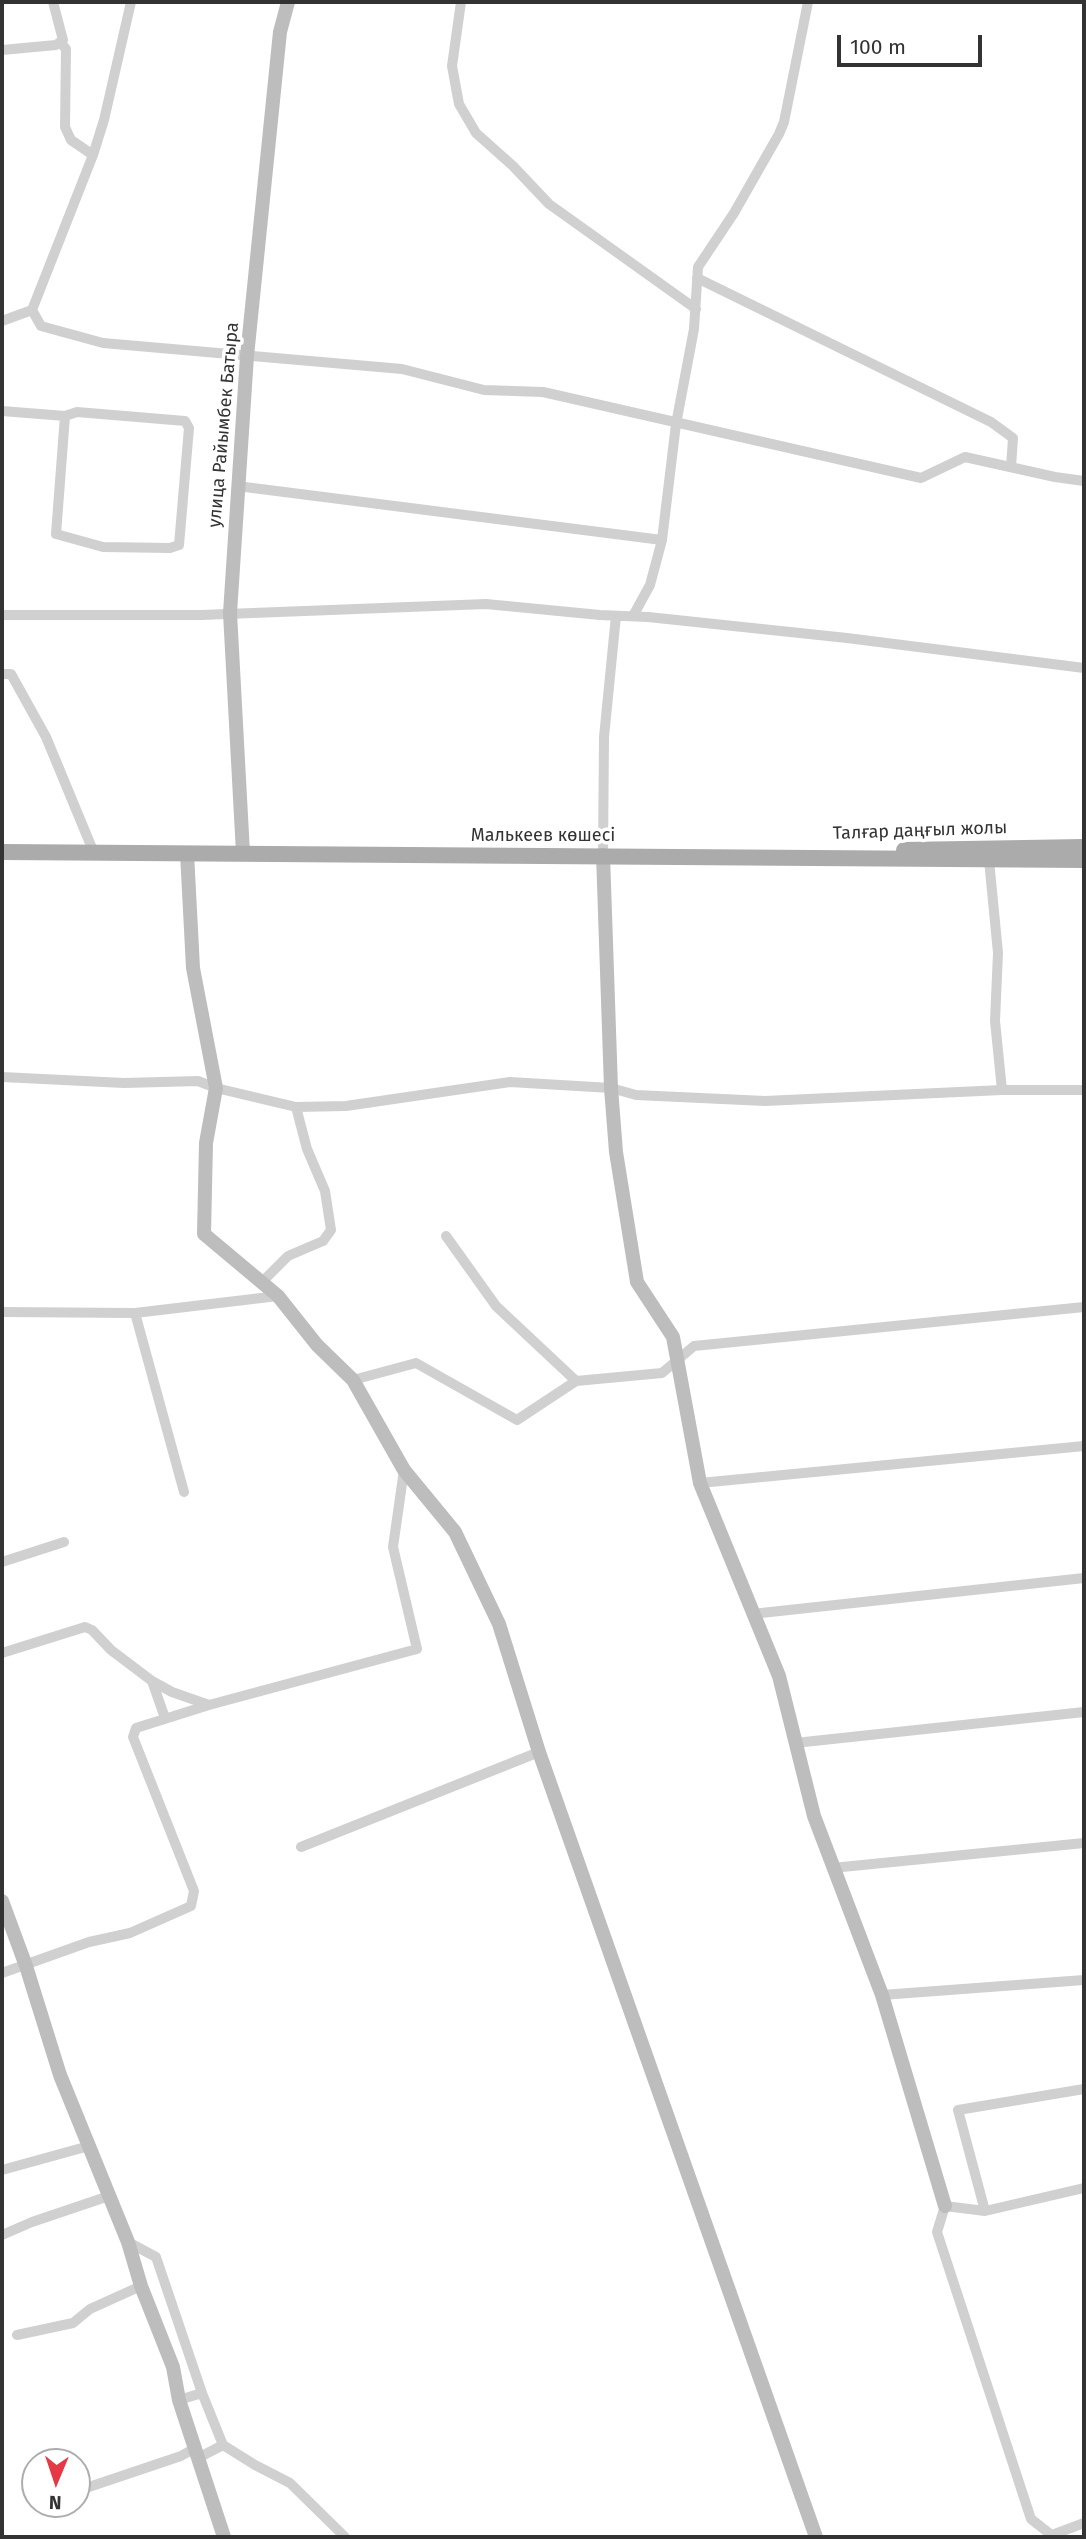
<!DOCTYPE html>
<html>
<head>
<meta charset="utf-8">
<style>
  body { margin:0 }
  #map { position:relative; width:1086px; height:2539px; overflow:hidden; background:#fff; font-family:"Fira Sans",sans-serif }
  canvas { display:block }
  .frame { position:absolute; inset:0; border:4px solid #333; pointer-events:none }
  .north { position:absolute; left:21px; top:2448px; width:70px; height:70px; box-sizing:border-box; background:#fff; border:2px solid #adadad; border-radius:50%; rotate:182deg; font-size:19px; font-weight:700; line-height:28px; text-align:center; color:#333 }
  .north::after { content:''; display:block; margin:auto; width:24px; height:32px; background:#e63946; clip-path:polygon(50% 0,100% 100%,50% 72%,0 100%) }
  .scale { position:absolute; left:837px; top:35px; width:145px; height:32px; box-sizing:border-box; border:4px solid #333; border-top:0; padding-left:9px; font-size:21px; line-height:24px; white-space:nowrap; color:#333; -webkit-text-stroke:5px #fff; paint-order:stroke }
</style>
</head>
<body>
<div id="map">
<canvas width="1086" height="2539"></canvas>
<div class="frame"></div>
<div class="north">N</div>
<div class="scale">100 m</div>
</div>
<script>
const c = document.querySelector('canvas').getContext('2d');
c.lineJoin = 'round';
function strokePath(path, color, width, dash) { c.strokeStyle = color; c.lineWidth = width; c.lineCap = dash ? 'butt' : 'round'; c.setLineDash(dash || []); c.stroke(path); }
function write(font, color, halo, rows, align = 'center') {
  c.font = font + ' "Fira Sans",sans-serif'; c.lineWidth = 7; c.setLineDash([]); c.textBaseline = 'middle'; c.strokeStyle = halo; c.fillStyle = color; for (const [text, x, y, turn = 0] of rows) {
    c.save(); c.translate(x, y); c.rotate((+turn || 0) * Math.PI / 180); c.textAlign = isNaN(turn) ? turn : align; if (halo) c.strokeText(text, 0, 0); c.fillText(text, 0, 0); c.restore();
  }
}
const street = new Path2D(`
  M131,2L104,120L93,155L32,310L41,326L103,343L402,369L484,390L543,392L921,478L965,457L1055,477L1084,481
  M461,2L452,66L459,104L476,133L513,166L549,204L696,309
  M60,42L66,49L65,127L71,140L93,155
  M2,50L56,45L63,40L53,2
  M697,278L991,422L1013,438L1011,467
  M2,321L32,310
  M2,411L65,416L77,412L185,421L189,428L179,545L170,548L103,547L56,534L65,416
  M237,486L662,540
  M2,615H201L486,604L600,615L648,617L847,638L1084,668
  M633,616L650,585L662,540L676,424L694,329L698,267L734,213L779,134L784,122L808,2
  M2,674H11L46,737L94,853
  M603,855L604,737L616,616
  M989,860L998,953L995,1021L1002,1090
  M2,1077L124,1083L198,1081L216,1088L296,1107L346,1106L510,1082L611,1088L636,1095L765,1101L1002,1090H1084
  M446,1236L496,1306L576,1381
  M262,1282L288,1256L323,1241L331,1230L325,1191L307,1149L296,1107
  M2,1312L135,1313L278,1296
  M135,1313L184,1492
  M353,1380L416,1363L517,1420L576,1381L662,1373L694,1346L1084,1307
  M700,1483L1084,1446
  M2,1562L64,1542
  M752,1614L1084,1578
  M2,1653L85,1627L92,1630L111,1650L152,1681L165,1718
  M152,1681L172,1692L209,1705
  M795,1743L1084,1712
  M301,1847L539,1752
  M832,1868L1084,1843
  M2,1973L89,1942L130,1933L191,1906L194,1891L133,1737L136,1728L209,1705L417,1649L393,1547L404,1470
  M882,1995L1084,1980
  M2,2170L89,2146
  M985,2211L1084,2188
  M2,2235L32,2222L109,2196
  M128,2242L156,2257L202,2393L179,2400
  M17,2335L73,2323L90,2309L141,2286
  M223,2445L255,2465L290,2483L345,2537
  M198,2458L223,2445L202,2393
  M77,2491L181,2456L195,2448
  M1052,2535L1084,2523
  M1054,2537L1031,2519L937,2232L945,2206L985,2211L958,2110L1084,2089`);
const secondary = new Path2D(`
  M187,853L193,968L216,1088L206,1143L204,1234L278,1296L317,1345L353,1380L404,1470L455,1532L499,1624L539,1752L816,2537
  M243,853L230,613L247,356L280,32L288,2
  M603,855L611,1088L616,1152L637,1282L673,1337L700,1483L779,1676L814,1816L882,1995L945,2206
  M2,1901L26,1966L60,2075L128,2242L141,2286L173,2367L179,2400L224,2537`);
const primary = new Path2D(`
  M904,850L1084,847
  M2,852L1084,860`);
const streetNames = [
  ["улица Райымбек Батыра",224,425,-85],
  ["Талғар даңғыл жолы",920,831,-2],
  ["Малькеев көшесі",543,836]
];
strokePath(street, '#d0d0d0', 10);
strokePath(secondary, '#bdbdbd', 14);
strokePath(primary, '#ababab', 16);
write('18px', '#333', '#fff', streetNames);
</script>
</body>
</html>
